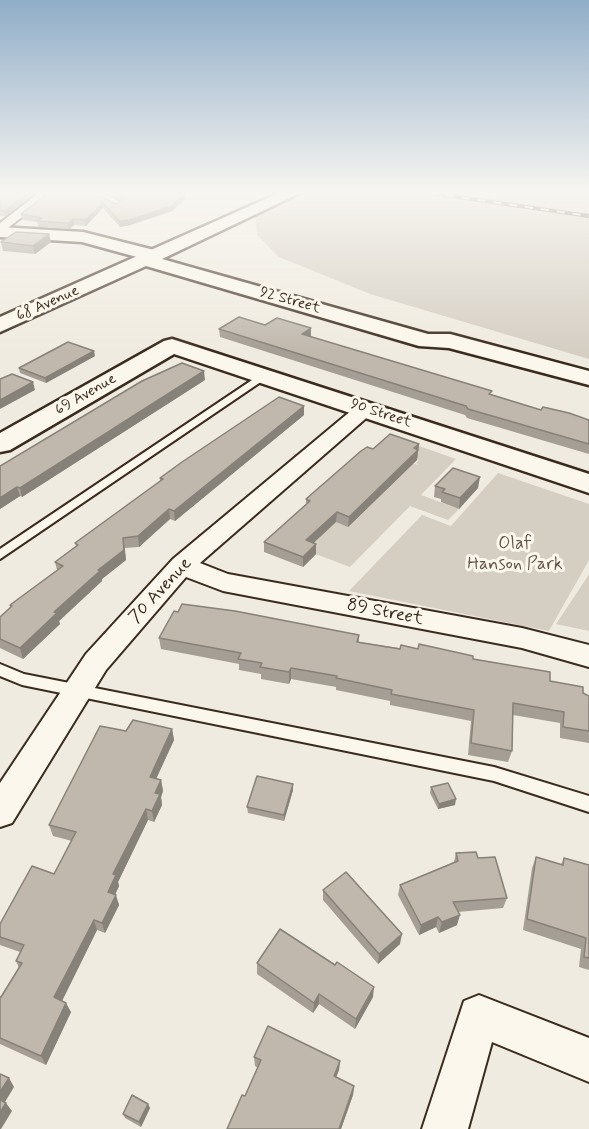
<!DOCTYPE html>
<html>
<head>
<meta charset="utf-8">
<style>
  body { margin:0 }
  canvas { display:block; background:#f0ebe0 }
</style>
</head>
<body>
<canvas width="589" height="1129"></canvas>
<script>
const c = document.querySelector('canvas').getContext('2d');
c.lineJoin = 'round';
function paint(path, color) { c.fillStyle = color; c.fill(path, 'evenodd'); }
function strokePath(path, color, width, dash) { c.strokeStyle = color; c.lineWidth = width; c.lineCap = dash ? 'butt' : 'round'; c.setLineDash(dash || []); c.stroke(path); }
function write(font, color, halo, rows, align = 'center') {
  c.font = font + ' Mynerve,sans-serif'; c.lineWidth = 6; c.setLineDash([]); c.textBaseline = 'middle'; c.strokeStyle = halo; c.fillStyle = color; for (const [text, x, y, turn = 0] of rows) {
    c.save(); c.translate(x, y); c.rotate((+turn || 0) * Math.PI / 180); c.textAlign = isNaN(turn) ? turn : align; if (halo) c.strokeText(text, 0, 0); c.fillText(text, 0, 0); c.restore();
  }
}
const green = new Path2D(`
  M311,193H589V359L370,294L279,257L257,235L255,213Z
  M405,441L456,459L421,495L459,509L448,520L410,506L350,567L305,550L371,470L397,479L405,471L387,456L419,465L416,463L419,460L413,458Z
  M498,473L589,504V560L549,631L349,591L422,515L451,526Z
  M589,574V631L556,624L586,579Z`);
const service = new Path2D(`
  M264,372L268,373V377L0,559V549Z
  M0,664L24,674L494,767L589,796V812L494,781L22,685L0,676Z`);
const minor = new Path2D(`
  M39,193H53L0,234V223Z
  M86,193H103L123,203L117,207L113,206Z
  M365,403L372,405L375,409L372,413L200,563L228,574L522,628L589,645V667L522,648L223,591L186,577L106,670L12,823L0,827V783L86,654L173,559L358,405Z
  M479,995L589,1038V1082L492,1042L468,1129H422L464,1001Z`);
const tertiary = new Path2D(`
  M0,227L83,232L162,252L164,256L155,262L82,242L0,237Z
  M172,339L589,474V493L174,354L10,450L0,452V433L164,341Z`);
const secondary = new Path2D(`
  M279,193H300L162,259L428,334H450L589,371V385L449,348L419,346L146,266L0,332V317Z`);
const rail = new Path2D(`
  M430,193L589,216`);
const wall = new Path2D(`
  M0,193H36L5,216H0Z
  M48,193L116,204L120,201L107,193H183L184,194L185,199L172,211L130,225L120,227L103,208L86,226L74,225L69,229L38,227L37,222L22,220L21,214Z
  M49,234L51,242L35,254L3,251L1,242Z
  M265,325L541,410L589,420V454L467,418L465,415L220,337L219,329Z
  M95,356L46,383L20,373L19,368Z
  M205,380L22,497L20,496L0,509V466Z
  M304,415L175,521L170,519L139,547L125,548L126,560L102,579V581L59,621L60,624L23,659L0,648V617L11,608L10,605L57,570L55,562L76,546L75,543L160,481V478Z
  M419,444L417,460L348,527L336,522L313,543L316,554L303,567L264,552V542L306,504V499L373,449Z
  M435,486L478,488L459,509L441,502V499L434,497Z
  M359,635V642L473,659L550,681L583,693L589,696V743L560,738V723L513,715L512,751L508,762L468,755L471,721L390,705V701L336,690V687L291,679L289,684L261,679V674L239,670V664L161,649L159,638Z
  M172,729L174,740L156,778L161,780L163,791L161,797L162,805L154,822L148,820L118,882L119,886L115,895L119,905L105,933L97,930L62,1001L71,1012L46,1065L0,1044V997H1L19,968L16,961L20,952L0,945V924L54,874L72,841L53,836L49,825L126,731Z
  M293,784V790L284,821L248,813L247,807Z
  M431,787L455,805L438,809L430,793Z
  M456,853L478,858L507,898L503,908L458,912L457,925L439,933L436,927L419,935L398,895L400,885L454,862Z
  M536,857L561,865L564,858L589,865V970L579,967L581,949L523,930L532,868Z
  M323,890L400,944L378,964L323,900Z
  M257,963L335,965L373,997L355,1029L319,1004L313,1013L257,974Z
  M254,1057L340,1061L339,1070L336,1077L354,1086L353,1095L341,1129H227L245,1096L258,1068L255,1066Z
  M148,1104L150,1108L141,1127L125,1118L123,1114Z`);
const shadedWall = new Path2D(`
  M28,193H36L5,216L4,211Z
  M184,194L185,199L172,211L130,225L120,227L119,221Z
  M103,203V208L86,226L85,220Z
  M73,219L74,225L69,229L68,223Z
  M49,234L51,242L35,254L33,246Z
  M311,328V337L302,334Z
  M94,351L95,356L46,383L45,378Z
  M204,371L205,380L22,497L20,488Z
  M33,382L35,390L0,409V400Z
  M304,406V415L175,521L174,511Z
  M419,444L417,460L348,527L349,517Z
  M480,477L478,488L459,509L460,498Z
  M17,487L20,496L0,509V498Z
  M169,509L170,519L139,547L138,536Z
  M337,512L336,522L306,550V540Z
  M123,538L126,560L102,579V581L59,621L60,624L23,659L20,648L54,612L98,570Z
  M316,544V554L303,567V557Z
  M291,668V679L289,684V672Z
  M172,729L174,740L152,788L150,777Z
  M161,780L163,791L161,797L162,805L154,822L152,811L155,793Z
  M293,784V790L284,821V815Z
  M456,799L455,805L438,809L439,804Z
  M146,809L148,820L118,882L119,886L111,903L108,892L113,874Z
  M116,895L119,905L105,933L102,923Z
  M460,915L457,925L439,933L442,922Z
  M438,917L436,927L419,935L421,925Z
  M94,920L97,930L59,1007L54,997Z
  M402,934L400,944L378,964L379,954Z
  M374,987L373,997L355,1029L356,1019Z
  M319,994V1004L313,1013L314,1003Z
  M66,1003L71,1012L46,1065L41,1056Z
  M340,1061L339,1070L333,1085L334,1076Z
  M9,1078L14,1087L2,1107L0,1103V1092Z
  M354,1086L353,1095L341,1129H339Z
  M6,1103L12,1111L1,1129H0V1112Z
  M148,1104L150,1108L141,1127L139,1122Z`);
const building = new Path2D(`
  M0,193H28L4,211L0,210Z
  M48,193H93L116,204L124,198L116,193L184,194L172,206L129,220L119,221L103,203L85,220L73,219L68,223L37,221L42,218L21,214Z
  M16,232L49,234L33,246L1,242Z
  M239,317L265,325L277,318L311,328L302,334L492,391L489,394L541,410L543,407L569,413L589,420V444L468,409L466,406L219,329Z
  M68,342L94,351L45,378L19,368Z
  M182,363L204,371L20,488L17,487L0,498V466L142,381Z
  M12,374L33,382L0,400V379Z
  M279,397L304,406L174,511L169,509L138,536L123,538L124,550L98,570L100,571L54,612L57,613L20,648L0,639V617L12,606L10,605L63,566L55,562L78,545L75,543L163,479L160,478L182,462Z
  M390,434L419,444L414,448L418,450L349,517L337,512L306,540L316,544L303,557L264,542L310,501L306,499L361,451L367,447L373,449Z
  M453,468L480,477L460,498L442,492L445,489L435,486Z
  M182,604L235,611L359,635L357,642L400,649L401,645L418,649L419,644L473,656V659L550,672V681L583,687V693L589,696V731L563,727L564,712L513,703L512,751L471,743L474,710L391,694L392,690L336,678L337,676L291,668L289,672L260,667L262,663L238,659L241,653L159,638L174,611L178,612Z
  M133,720L172,729L150,777L161,780L155,793L160,794L152,811L146,809L113,874L116,875L108,892L116,895L102,923L94,920L54,997L66,1003L41,1056L0,1038V997H1L22,963L16,961L24,945L0,937V924L32,866L54,874L76,832L49,825L100,726L126,731Z
  M257,776L293,784L284,815L247,807Z
  M448,783L456,799L439,804L431,787Z
  M476,852L478,858L495,857L507,898L453,902L460,915L442,922L438,917L421,925L400,885L458,861L456,853Z
  M536,857L563,865L564,858L589,865V958L584,957L586,938L527,919Z
  M346,872L402,934L379,954L323,890Z
  M280,929L335,965L337,962L374,987L356,1019L319,994L314,1003L257,963Z
  M268,1026L340,1061L334,1076L354,1086L339,1129H227L242,1095L245,1096L261,1060L254,1057Z
  M0,1074L9,1078L0,1092Z
  M132,1095L148,1104L139,1122L123,1114Z
  M0,1100L6,1103L0,1112Z`);
const farStreetnames = [
  ["92 Street",290,301,16],
  ["68 Avenue",48,304,-24],
  ["69 Avenue",86,395,-30],
  ["90 Street",381,414,18]
];
const parkNames = [
  ["Olaf",515,544],
  ["Hanson Park",515,565]
];
const streetNames = [
  ["70 Avenue",161,591,-47],
  ["89 Street",385,613,11]
];
paint(green, '#d5cec3');
strokePath(service, '#3b2a1e', 4);
strokePath(minor, '#3b2a1e', 4);
strokePath(tertiary, '#3b2a1e', 5);
strokePath(secondary, '#3b2a1e', 5);
paint(service, '#fbf7ec');
paint(minor, '#fbf7ec');
paint(tertiary, '#fbf7ec');
paint(secondary, '#fbf7ec');
strokePath(rail, '#3b2a1e', 4);
strokePath(rail, '#fbf7ec', 2, [8]);
paint(wall, '#a59e95');
paint(shadedWall, '#868179');
paint(building, '#c0b8ad');
strokePath(building, '#868179', 1.5);
const sky = c.createLinearGradient(0, 0, 0, 351);
sky.addColorStop(0, '#90adc8');
sky.addColorStop(0.55, '#f8f6f1');
sky.addColorStop(1, '#f8f6f100');
c.fillStyle = sky;
c.fillRect(0, 0, 589, 351);
write('15px', '#3b2a1e', '#fbf7ec', farStreetnames);
write('18px', '#625347', '#fbf7ec', parkNames);
write('18px', '#3b2a1e', '#fbf7ec', streetNames);
</script>
</body>
</html>
